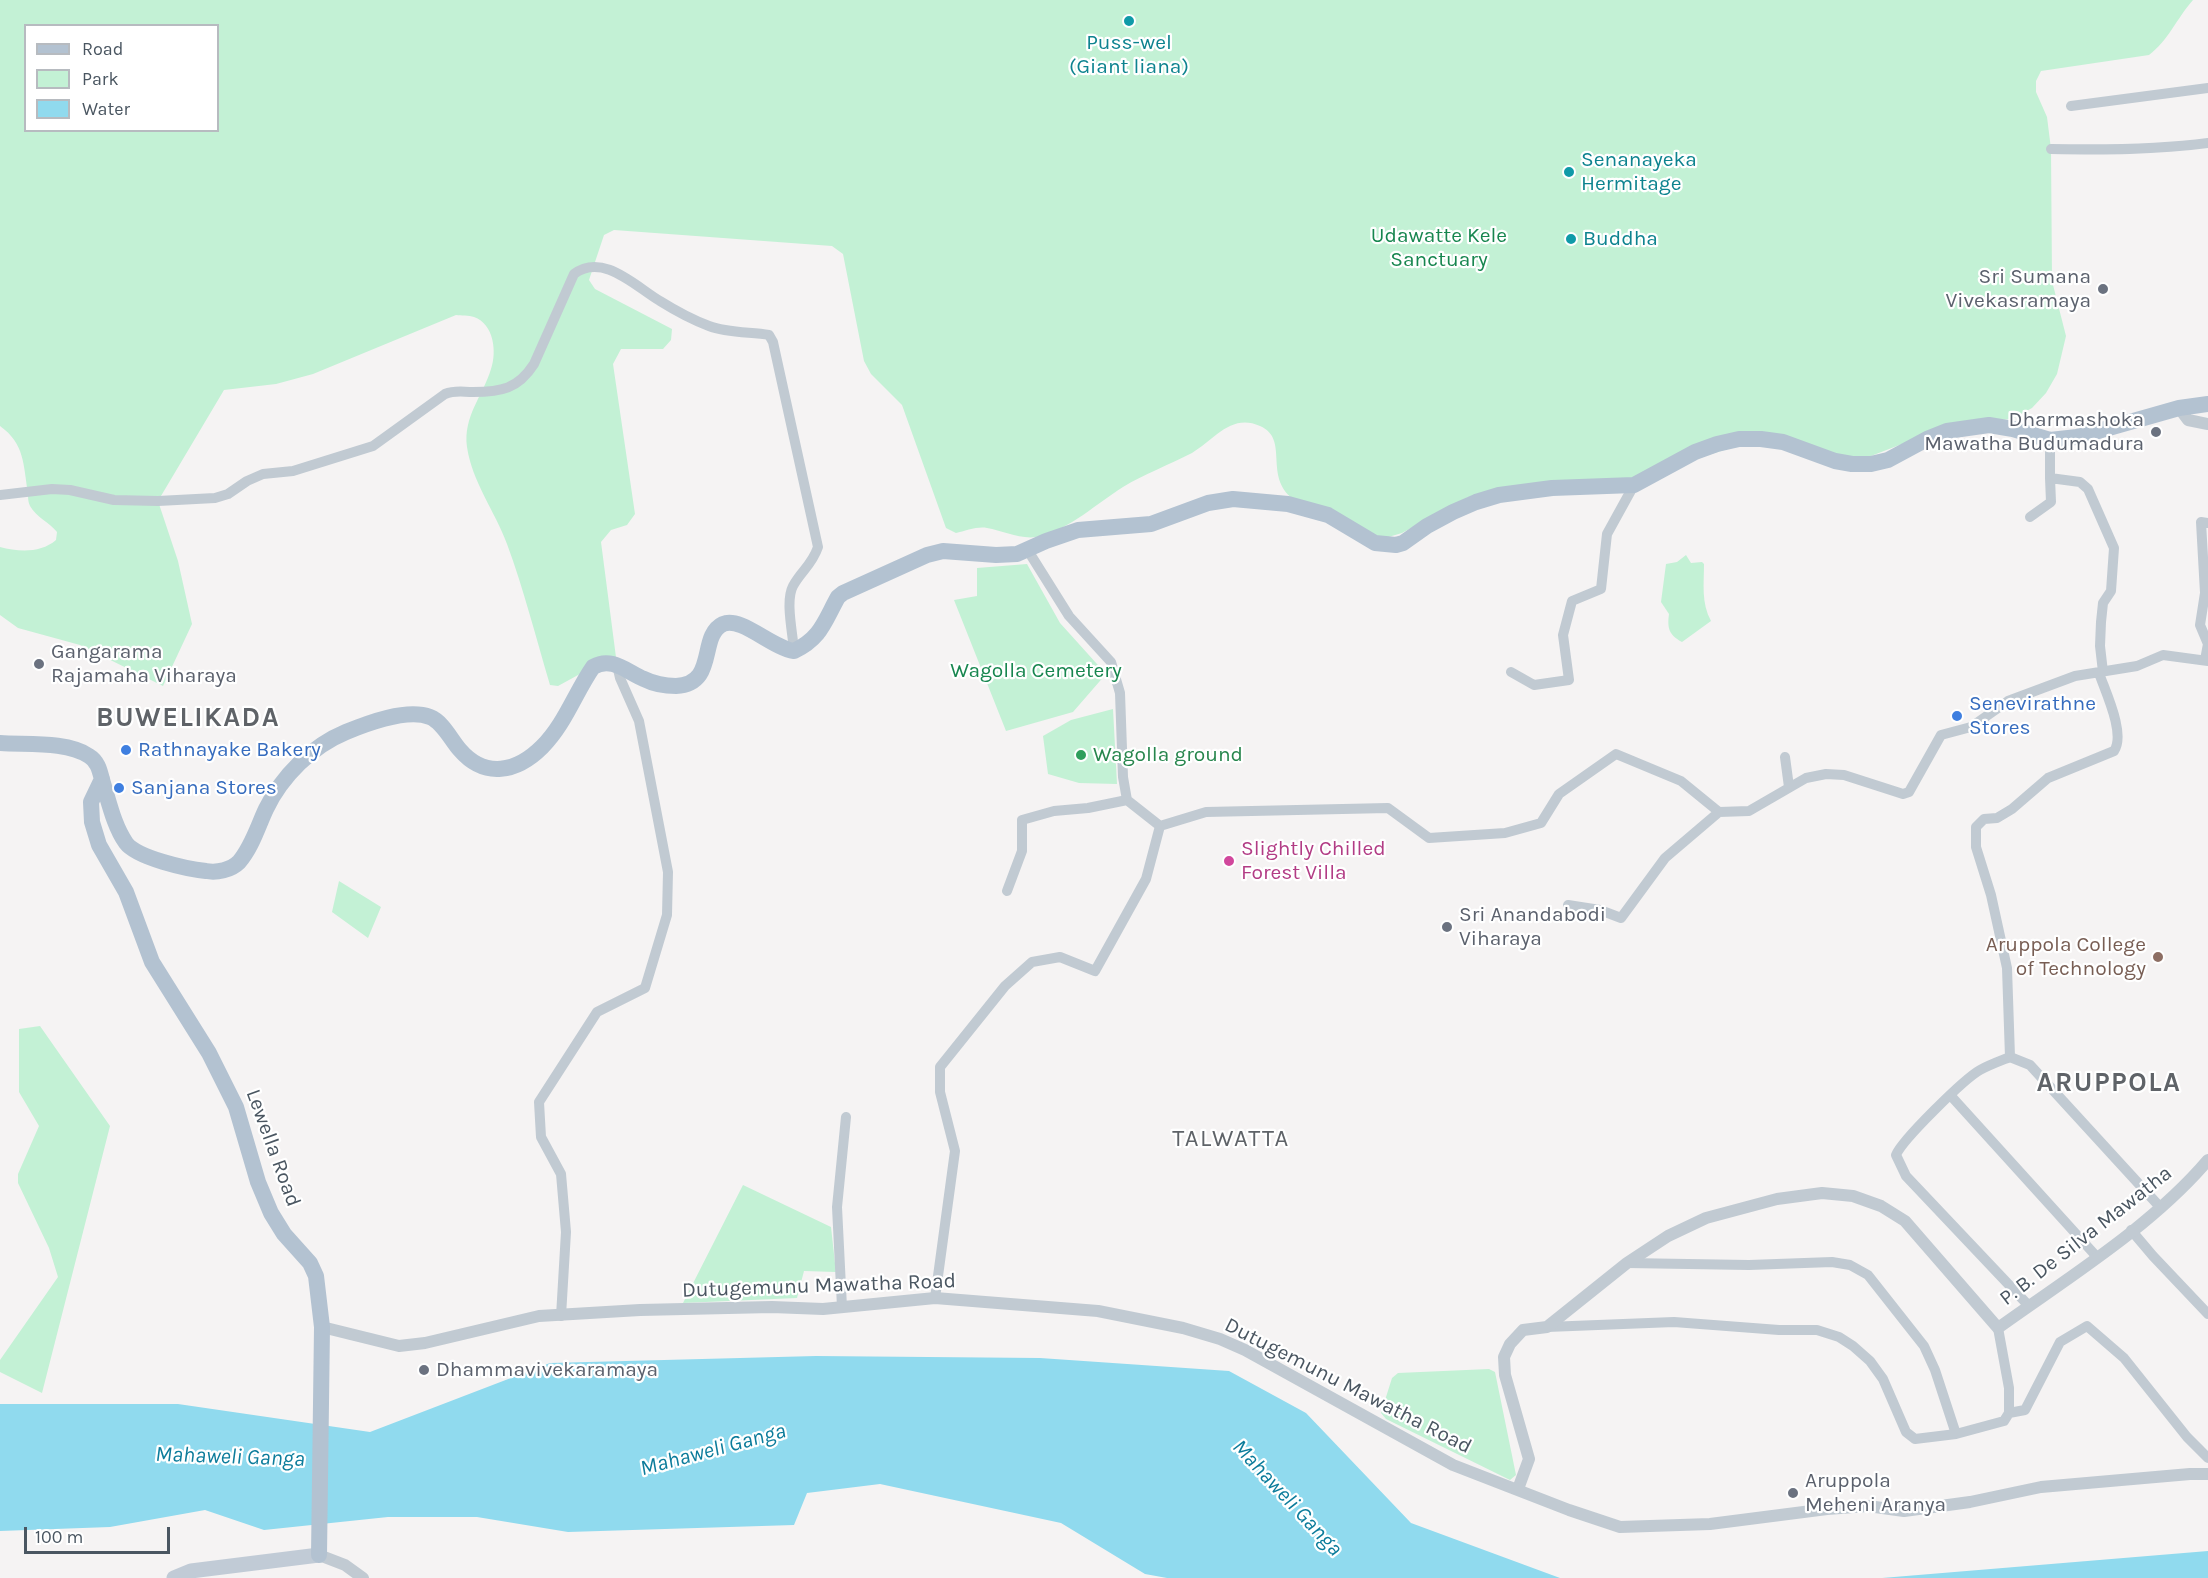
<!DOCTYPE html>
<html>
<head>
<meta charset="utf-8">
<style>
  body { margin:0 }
  #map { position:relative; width:2208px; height:1578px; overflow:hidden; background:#f5f3f3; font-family:Karla,sans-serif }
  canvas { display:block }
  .legend { position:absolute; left:24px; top:24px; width:195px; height:108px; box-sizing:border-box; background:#fff; border:2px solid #b7bbc0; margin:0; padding:8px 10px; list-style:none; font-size:18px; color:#4a5661 }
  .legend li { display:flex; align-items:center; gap:12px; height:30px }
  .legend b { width:30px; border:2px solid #b7bbc0 }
  .scale { position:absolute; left:24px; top:1527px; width:146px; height:27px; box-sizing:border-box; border:3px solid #4a5661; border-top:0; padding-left:8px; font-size:18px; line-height:21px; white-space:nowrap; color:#4a5661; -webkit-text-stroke:4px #fff; paint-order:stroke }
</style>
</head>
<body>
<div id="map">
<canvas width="2208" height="1578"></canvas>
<ul class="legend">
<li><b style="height:8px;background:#b3c2d1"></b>Road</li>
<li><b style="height:16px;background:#c3f1d5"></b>Park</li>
<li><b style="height:16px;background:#90daee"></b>Water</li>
</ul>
<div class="scale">100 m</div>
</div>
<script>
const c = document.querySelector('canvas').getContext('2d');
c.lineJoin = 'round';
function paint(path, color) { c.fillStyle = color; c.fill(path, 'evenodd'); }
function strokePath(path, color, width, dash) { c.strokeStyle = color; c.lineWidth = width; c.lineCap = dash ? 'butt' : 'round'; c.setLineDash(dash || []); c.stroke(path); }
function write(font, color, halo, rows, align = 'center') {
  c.font = font + ' Karla,sans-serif'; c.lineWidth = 4.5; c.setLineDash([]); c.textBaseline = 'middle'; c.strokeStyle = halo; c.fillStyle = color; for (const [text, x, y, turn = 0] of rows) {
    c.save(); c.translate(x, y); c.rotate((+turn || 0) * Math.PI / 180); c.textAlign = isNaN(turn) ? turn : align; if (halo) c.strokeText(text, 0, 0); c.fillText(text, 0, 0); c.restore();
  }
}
const green = new Path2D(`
  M0,0H2193C2177,18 2168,41 2149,55L2041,71L2036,81V92L2047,117L2051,149L2052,281L2066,336L2057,374L2046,393L2032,408L2012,419L1987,421L1933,432L1871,456L1855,459L1761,439L1615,483L1468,497L1402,533L1385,538L1371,536L1293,499C1263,476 1290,439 1260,426C1231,413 1214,440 1192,453C1169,465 1144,474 1123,487C1096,504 1071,528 1041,536C1023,541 1004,531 987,528C978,526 965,531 956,533L946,528L902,405L871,374L864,361L843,254L832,246L614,230L604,235L589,280L595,289L672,329L671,340L663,349H621L613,364L635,514L627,525L611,530L601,542L617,665L600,663L558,686L550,685C536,638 524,590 507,544C495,511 472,482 467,447C463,416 483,396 491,369C497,352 494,324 474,317C469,315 461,316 456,315L313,374L276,384L224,390L158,501L178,561L192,624L163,686L80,645L18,628L0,615V547C19,552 41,553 56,540L57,532C49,522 36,517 30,506C28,502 28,498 28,493C23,464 25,444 0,426ZM26,26H218V130H26Z
  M1686,555L1691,563L1702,562L1704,564C1704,584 1701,603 1711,621L1682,642C1669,635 1667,628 1669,614L1661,602L1666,564L1677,562Z
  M1027,564L1060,623L1106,674L1073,712L1006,731L954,600L977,596V568Z
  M1113,709L1117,784L1079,783L1048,774L1043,736L1071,720Z
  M339,881L381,907L368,938L332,912Z
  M40,1026L110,1126L42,1393L0,1372V1360L58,1277L49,1248L18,1183V1174L39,1126L19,1092V1029Z
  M743,1185L831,1227L836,1272L804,1271L797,1298L683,1303Z
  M1489,1369L1495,1372L1516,1475L1510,1480L1386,1419L1381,1413L1392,1378L1398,1373Z`);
const water = new Path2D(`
  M816,1356L1040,1358L1229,1371L1306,1413L1411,1523L1560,1578H1167L1145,1574L1061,1523L880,1484L807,1493L794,1525L568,1532L477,1517H388L264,1530L205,1510L110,1527L0,1531V1404H178L370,1432L550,1363Z
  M2208,1551V1578H1882Z`);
const minor = new Path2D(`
  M2071,106L2208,88
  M2051,149C2103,150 2156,150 2208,143
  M2050,440V478L2080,482L2088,489L2114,548L2111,591L2103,603L2101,622L2100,646L2103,672
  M0,495L52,489L70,490L114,500L158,501L215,498L228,494L247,481L263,474L293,471L373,446L445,394C455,390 462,392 473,392C501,392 518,389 534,364L574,274C603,252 636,287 660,301C676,311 693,320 709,326C727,333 750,332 769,335L773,342L818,547C812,565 801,571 793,586C785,601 793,634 794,651
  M2030,517L2051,502L2050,478
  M2205,660L2208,644L2200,625L2205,593L2201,522L2208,523
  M1511,672L1534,685L1569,680L1563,635L1572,601L1601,589L1607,534L1634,485
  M1785,757L1789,787
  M1160,826L1206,812L1388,808L1429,838L1505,833L1541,823L1559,794L1616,754L1681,781L1719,812
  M1007,891L1022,851V820L1054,811L1088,808L1127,800
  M1568,905L1600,910L1621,918L1665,858L1719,812L1749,811L1806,778L1826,774L1844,775L1903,794L1909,792L1941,735L1971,727L2008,701L2075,676L2137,666L2163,655L2208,661
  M2010,1057L2007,968L1991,895L1976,847V827L1984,819L1997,818L2012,809L2048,778L2114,751C2126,734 2105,691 2099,673
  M1951,1096L2097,1257
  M2131,1230L2153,1256L2208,1314
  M1627,1263L1749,1265L1832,1262L1850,1265L1868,1275L1924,1346L1935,1370L1956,1434
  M935,1298L955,1151L940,1092V1067L1005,986L1032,962L1060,957L1095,971L1146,879L1160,826L1127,800L1123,777L1120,693L1111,662L1069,616L1027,549
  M2029,1306L1906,1176L1896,1155C1902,1140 1964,1079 1980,1070C1989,1065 2000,1061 2010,1057L2030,1065L2160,1207
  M842,1307L837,1207L846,1117
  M561,1316L566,1232L561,1174L541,1137L539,1102L597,1012L645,988L667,915L668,872L639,721L620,678L617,665
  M1547,1327L1674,1322L1779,1330H1817L1839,1337L1853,1346L1870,1361L1883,1379L1906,1432L1915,1439L1956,1434L2004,1421L2009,1413V1388L1998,1328
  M2009,1413L2025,1410L2060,1342L2087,1326L2124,1358L2187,1437L2208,1458`);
const tertiary = new Path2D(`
  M2179,408L2188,420L2208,424
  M322,1327L399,1346L425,1343L539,1316L640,1310L772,1307L823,1309L935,1298L1098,1311L1183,1328L1220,1339L1245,1350L1453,1465L1569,1510L1620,1527L1710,1524L1827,1509L1868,1506L1904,1511L1970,1502L2041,1487L2190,1474H2208
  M1518,1489L1529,1459L1505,1375L1504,1357L1510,1344L1523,1330L1547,1327L1627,1263L1668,1236L1706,1218L1777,1199L1822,1193L1853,1196L1881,1206L1905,1221L1998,1328C2069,1277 2152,1226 2208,1160
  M319,1555L345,1565L363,1578`);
const secondary = new Path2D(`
  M174,1578L191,1571L319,1555`);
const primary = new Path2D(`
  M0,743C26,745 67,741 89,756C99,762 100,773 103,783C109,802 114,826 126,843C137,858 187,869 206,871C217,873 231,870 239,862C252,847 258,826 266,809C282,776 312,746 346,732C368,723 407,708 430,717C443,722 451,740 460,750C485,779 517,772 542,747C565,724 575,693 593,667C612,656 627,672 644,679C654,684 665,686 676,686C718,684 698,636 723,624C741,616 772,648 794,651C821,638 824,622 838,597L843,593L927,555L943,551L996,555L1017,554L1046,541L1078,530L1151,524L1208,503L1233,499L1288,504L1328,515L1375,543L1396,545L1403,543L1427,526L1453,512L1476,502L1499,495L1552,488L1634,485L1695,452L1717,444L1739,439H1761L1783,442L1835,461L1852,464H1871L1888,460L1927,439L1947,431L1989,425L2013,429L2050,440L2077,437L2179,408L2208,404
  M102,779L91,802L92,822L99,845L126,892L152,962L209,1053L236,1107L258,1182L271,1213L284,1234L310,1263L316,1276L322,1327L319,1555`);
const markers = [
  [1129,21,6,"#0f9aa8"],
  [1569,172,6,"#0f9aa8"],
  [1571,239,6,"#0f9aa8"],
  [2103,289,6,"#6b7280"],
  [2156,432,6,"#6b7280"],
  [39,664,6,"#6b7280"],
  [1957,716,6,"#3f7fe0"],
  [126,750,6,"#3f7fe0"],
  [1081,755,6,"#2e9e5b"],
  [119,788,6,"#3f7fe0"],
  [1229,861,6,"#d1479c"],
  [1447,927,6,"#6b7280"],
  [2158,957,6,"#8d6e63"],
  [424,1370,6,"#6b7280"],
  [1793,1493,6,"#6b7280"]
];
const cultureNames = [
  ["Puss-wel",1129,43,"center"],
  ["(Giant liana)",1129,67,"center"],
  ["Senanayeka",1581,160],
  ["Hermitage",1581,184],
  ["Buddha",1583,239]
];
const parkNames = [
  ["Udawatte Kele",1439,236],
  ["Sanctuary",1439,260],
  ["Wagolla Cemetery",1036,671]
];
const worshipNames = [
  ["Sri Sumana",2091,277,"right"],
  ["Vivekasramaya",2091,301,"right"],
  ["Dharmashoka",2144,420,"right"],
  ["Mawatha Budumadura",2144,444,"right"],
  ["Gangarama",51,652],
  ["Rajamaha Viharaya",51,676],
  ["Sri Anandabodi",1459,915],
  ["Viharaya",1459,939],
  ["Dhammavivekaramaya",436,1370],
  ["Aruppola",1805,1481],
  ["Meheni Aranya",1805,1505]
];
const shopNames = [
  ["Senevirathne",1969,704],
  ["Stores",1969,728],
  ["Rathnayake Bakery",138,750],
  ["Sanjana Stores",131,788]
];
const leisureNames = [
  ["Wagolla ground",1093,755]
];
const hotelNames = [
  ["Slightly Chilled",1241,849],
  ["Forest Villa",1241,873]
];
const educationNames = [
  ["Aruppola College",2146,945],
  ["of Technology",2146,969]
];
const streetNames = [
  ["Lewella Road",273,1148,70],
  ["P. B. De Silva Mawatha",2086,1236,-38],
  ["Dutugemunu Mawatha Road",819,1286,-2],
  ["Dutugemunu Mawatha Road",1348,1386,27]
];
const waterNames = [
  ["Mahaweli Ganga",713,1450,-15],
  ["Mahaweli Ganga",230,1457,2],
  ["Mahaweli Ganga",1287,1498,47]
];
const quarterNames = [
  ["TALWATTA",1231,1139]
];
const districtNames = [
  ["BUWELIKADA",188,718],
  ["ARUPPOLA",2109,1083]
];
paint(green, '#c3f1d5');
paint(water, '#90daee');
strokePath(minor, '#c1cad2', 10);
strokePath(tertiary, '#c1cad2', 12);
strokePath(secondary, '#c1cbd6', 15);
strokePath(primary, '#b3c2d1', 16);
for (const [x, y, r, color] of markers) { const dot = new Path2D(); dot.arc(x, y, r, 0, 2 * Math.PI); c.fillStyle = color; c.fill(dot); strokePath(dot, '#fff', 2); }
write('21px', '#0d838f', '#fff', cultureNames, 'left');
write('21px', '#17864f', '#fff', parkNames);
write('21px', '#5b616d', '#fff', worshipNames, 'left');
write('21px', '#366cbe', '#fff', shopNames, 'left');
write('21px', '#27864d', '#fff', leisureNames, 'left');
write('21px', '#b23c85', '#fff', hotelNames, 'left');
write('21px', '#785e54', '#fff', educationNames, 'right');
write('21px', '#4a5661', '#fff', streetNames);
write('italic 22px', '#0c7c9b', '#fff', waterNames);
c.letterSpacing = '1.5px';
write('24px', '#5f6368', '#fff', quarterNames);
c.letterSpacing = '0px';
c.letterSpacing = '1.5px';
write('bold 27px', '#5f6368', '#fff', districtNames);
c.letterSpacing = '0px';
</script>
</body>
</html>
